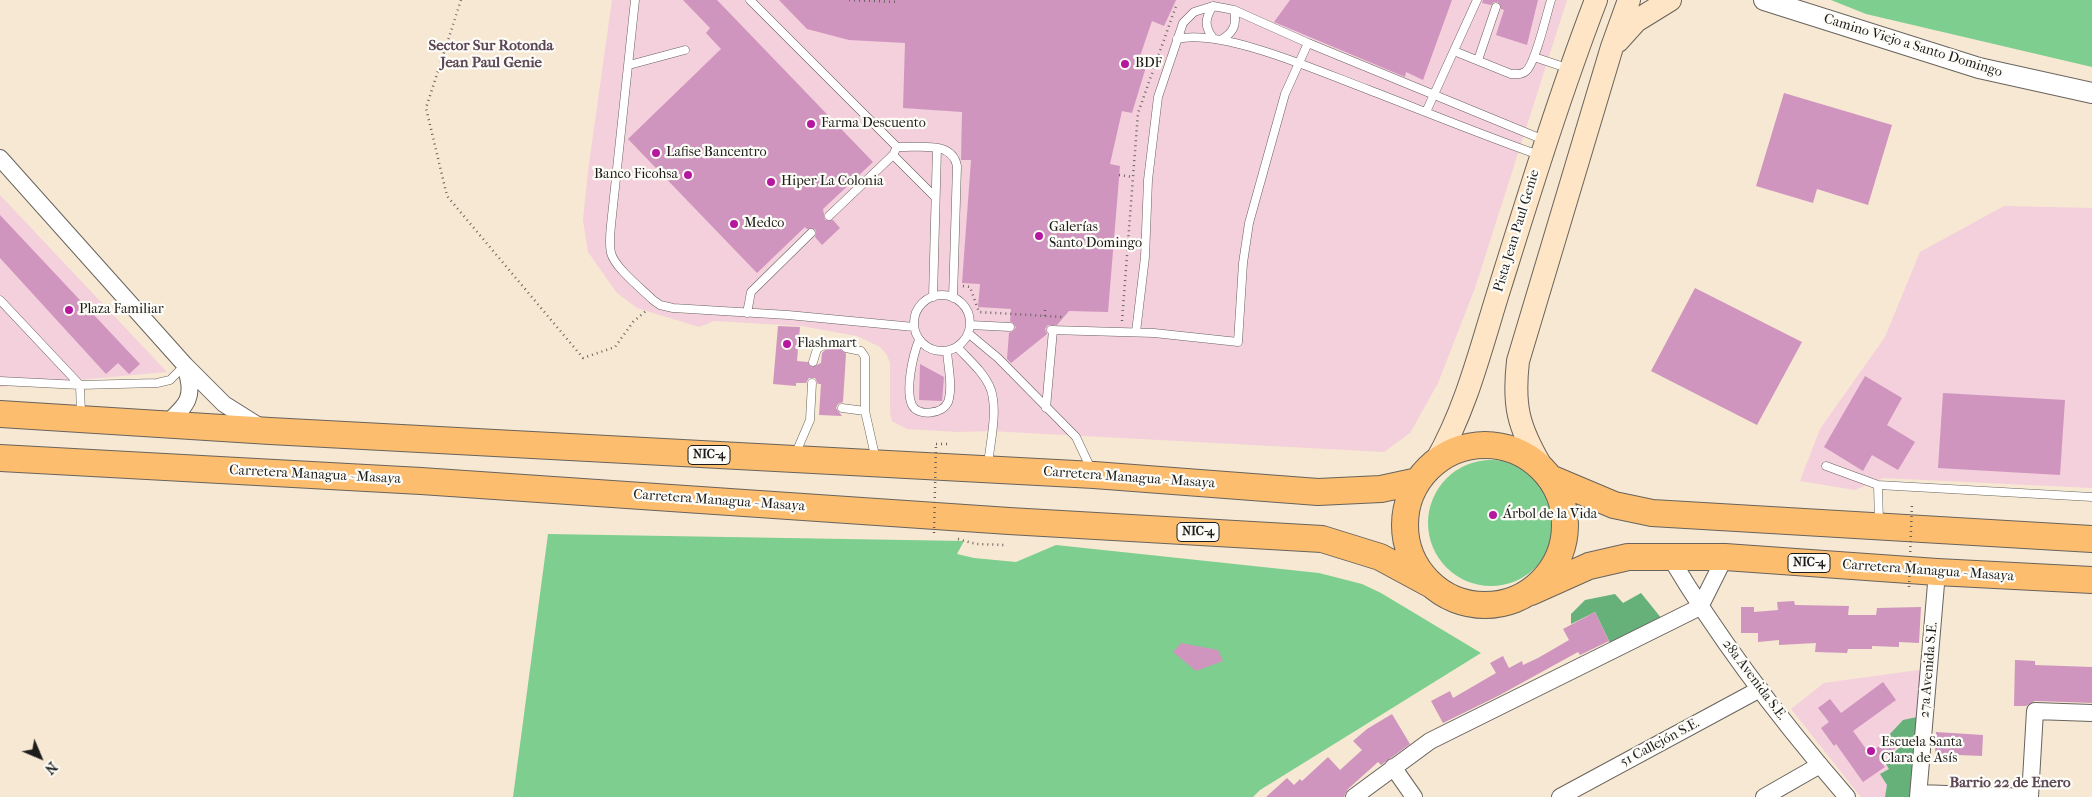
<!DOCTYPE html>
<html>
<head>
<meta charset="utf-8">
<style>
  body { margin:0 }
  #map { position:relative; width:2092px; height:797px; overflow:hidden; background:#f6e8d2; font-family:"IM FELL French Canon",serif }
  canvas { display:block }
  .north { position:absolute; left:15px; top:732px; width:50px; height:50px; -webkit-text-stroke:4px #fdfcf7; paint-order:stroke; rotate:135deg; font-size:14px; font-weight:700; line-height:20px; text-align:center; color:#1c1c1c }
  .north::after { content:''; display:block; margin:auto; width:18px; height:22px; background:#1c1c1c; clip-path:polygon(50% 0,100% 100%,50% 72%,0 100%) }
</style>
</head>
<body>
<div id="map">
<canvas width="2092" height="797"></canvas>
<div class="north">N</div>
</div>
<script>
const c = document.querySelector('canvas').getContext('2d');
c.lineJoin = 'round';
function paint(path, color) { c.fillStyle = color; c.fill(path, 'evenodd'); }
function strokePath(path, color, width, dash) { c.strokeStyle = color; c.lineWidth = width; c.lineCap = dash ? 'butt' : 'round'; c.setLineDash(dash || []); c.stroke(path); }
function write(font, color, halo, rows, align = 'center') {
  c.font = font + ' "IM FELL French Canon",serif'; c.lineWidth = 4.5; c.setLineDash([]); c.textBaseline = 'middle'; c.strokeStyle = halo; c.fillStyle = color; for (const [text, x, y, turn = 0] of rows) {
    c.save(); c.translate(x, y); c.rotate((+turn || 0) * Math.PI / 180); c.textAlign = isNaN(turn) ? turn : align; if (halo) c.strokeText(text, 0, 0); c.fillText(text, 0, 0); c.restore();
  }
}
const built = new Path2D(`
  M612,0H1567L1475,288L1438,383L1410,433L1384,452L991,431L958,432L907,429L892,421L890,413V363L887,355L880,347L857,336L801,326L714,321L699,327L637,308L617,293L588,252L583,220L588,171Z
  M0,195L167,372L0,387Z
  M2004,206L2092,208V488L1883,478L1855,490L1800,481L1820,429L1885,337L1920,252Z
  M1926,669L1913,797H1861L1791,709L1824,683Z`);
const green = new Path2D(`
  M1831,0H2092V67L1866,14Z
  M1428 523a63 63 0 1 1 126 0a63 63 0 1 1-126 0Z
  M548,534L964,541L957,554L974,558L1016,562L1056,545L1319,573L1362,584L1381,593L1481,653L1260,790L1253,797H513Z`);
const forest = new Path2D(`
  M1641,593L1662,619L1611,645L1595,612L1571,624V614L1585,600L1615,594L1623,603Z
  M1917,717L1911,797H1885L1887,785L1880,774L1889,769L1884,761L1898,749L1889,735L1903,720Z`);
const building = new Path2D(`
  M683,0H717L873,162L823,209L825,220H833L840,228L822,245L815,237L816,232L815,229H807L805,227L757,273L628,139L721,49L706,33L710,28Z
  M779,0H1176L1164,26L1152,21L1137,65L1146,67L1132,113L1122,111L1110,164L1120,166L1108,312L1069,311L1057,325H1048L1045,329L1047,334L1011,363L1007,359L1009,333L1014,330L1016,327L1010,321L1011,309L978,307L980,284L962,283L971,160H961L962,112L903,108L905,43L849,40L807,29Z
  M1290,0H1452L1423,80L1406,72L1405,77L1274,22Z
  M1483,0H1538L1527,45L1496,35L1504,10L1501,9L1498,2H1494L1491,5L1482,3Z
  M1784,93L1892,125L1868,205L1817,189L1813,203L1756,186Z
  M0,215L140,364L129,374L118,363L106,374L0,258Z
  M1695,288L1802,342L1757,425L1651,371Z
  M778,326L800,327L797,361L808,362L812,367L821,363L822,353L827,348V344L823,339L847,340L840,347L846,354L843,402L838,404L836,408L842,416L819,415L821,384H818L815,378H809L806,383H796V386L773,384Z
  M920,364L944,377L942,401L919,400Z
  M1865,376L1902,398L1887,425L1915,442L1898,470L1872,455L1863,471L1824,447Z
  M1943,393L2065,400L2060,475L1938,468Z
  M1794,601L1795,605L1849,606L1848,615H1876L1877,608L1921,607L1919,643L1899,642V647L1872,646V649H1848L1847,653L1815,652L1816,643L1779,645V640L1758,642V633H1741V607H1754V612L1778,610L1777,602Z
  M1595,612L1609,641L1580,655L1578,652L1498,696L1443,723L1431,701L1450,691L1453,698L1496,673L1490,663L1503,656L1509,668L1522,661L1523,665L1538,658L1569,640L1563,629Z
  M1181,643L1218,650L1223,661L1196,671L1173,652Z
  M2015,660L2035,661V665L2092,667V703L2035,701L2026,706H2014Z
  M1883,682L1896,700L1853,731L1869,753L1888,740L1895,749L1879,760L1885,767L1863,782L1836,744L1834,746L1821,728L1829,722L1818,708L1830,699L1841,713Z
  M1392,714L1410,744L1381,765L1378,762L1348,789L1344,797H1266L1287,778L1294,785L1300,779L1302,781L1328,757L1340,770L1362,750L1353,741L1367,729Z
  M1936,732L1983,735L1982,756L1935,754Z`);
const path = new Path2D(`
  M461,0L426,108L447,196L583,358L615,347L633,322L647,310
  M849,0L898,2
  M1119,175L1133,177L1138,113L1176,6L1174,5
  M963,286L970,287L979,312L1063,317
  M1045,316V309
  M1122,321L1133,177
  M936,444H948
  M958,539L976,544L1004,545V542`);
const service = new Path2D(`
  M635,0L611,225C610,234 609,244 611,253C615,268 642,289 653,300L660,305L673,308L788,315L914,327
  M750,0L897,147L893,155L829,216
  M1213,6C1205,18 1204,26 1213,38
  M1177,39C1223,28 1323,73 1369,90C1426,112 1482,135 1539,155
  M1221,40C1234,32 1237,25 1234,10
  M1454,51L1511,74C1517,74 1522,75 1526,71C1535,64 1547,13 1551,0
  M1534,57L1570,69
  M1478,60L1496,7
  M629,65L685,50
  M1426,112L1477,0
  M897,147C918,148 952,140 957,166L953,298
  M893,155L935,197
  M914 323a28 28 0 1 1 56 0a28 28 0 1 1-56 0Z
  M933,297L937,148
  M0,300L80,385L81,414
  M747,313L751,292L811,233
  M970,325L1010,327
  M1051,330L1154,333L1238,342L1243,263L1249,223L1285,94L1308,43
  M1136,332L1145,257L1148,180L1158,97L1183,23L1194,12L1213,6L1234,10L1308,43L1544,140
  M968,333L998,358L1076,437L1091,469
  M919,340C913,355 905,389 912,405C918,417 943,414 948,402C953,387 948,366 947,351
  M957,347C969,360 985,373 991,390C998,412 990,443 988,465
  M846,348L861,351L865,357V411L876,460
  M813,362L817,349L822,346
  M0,381L80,385L157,383L170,380L185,365
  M842,408L865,411
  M1046,408L1053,330
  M795,455L810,420L812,383
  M1826,466L1878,485
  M1879,523L1878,485L2092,497`);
const minor = new Path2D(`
  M0,158L185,365L224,404L259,426
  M166,424C187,405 196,397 185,367
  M1670,557C1721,643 1782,722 1847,797
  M1393,767L1414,797
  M1919,793L2030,797
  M1354,797L1430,741L1700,607L1725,557
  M1560,797L1760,689
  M1764,797L1820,765
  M1918,797L1937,572
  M2030,797L2035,711L2092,713`);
const tertiary = new Path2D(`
  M1764,0L1979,68L2092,93`);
const secondary = new Path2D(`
  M1618,41L1636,21L1670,0
  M1436,461C1467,407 1481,347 1500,287C1530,191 1560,94 1596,0
  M1540,464C1518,426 1513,405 1518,361L1612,47L1629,0`);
const trunk = new Path2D(`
  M0,414L270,431L1094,475L1318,492L1381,489L1418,481
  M1405 525a80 80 0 1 1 160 0a80 80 0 1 1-160 0Z
  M0,458L421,481L1009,521L1322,539L1380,557L1430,584
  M1550,478L1614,505L1652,513L2092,539
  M1531,592L1589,566L1628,557H1725L1937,572L2092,580`);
const pathBridge = new Path2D(`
  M934,533L936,444
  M1909,587L1912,503`);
const markers = [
  [1125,64,5,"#b5179e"],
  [811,124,5,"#b5179e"],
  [656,153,5,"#b5179e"],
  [688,175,5,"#b5179e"],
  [771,182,5,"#b5179e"],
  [734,224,5,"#b5179e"],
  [1039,236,5,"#b5179e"],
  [69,310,5,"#b5179e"],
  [787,344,5,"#b5179e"],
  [1493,515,5,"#b5179e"],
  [1871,751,5,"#b5179e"]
];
const shields = [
  [709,455,42],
  [1198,532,42],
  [1809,563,42]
];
const shieldNames = [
  ["NIC-4",709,455],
  ["NIC-4",1198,532],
  ["NIC-4",1809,563]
];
const streetNames = [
  ["Camino Viejo a Santo Domingo",1913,46,17],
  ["Pista Jean Paul Genie",1517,231,-73],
  ["Carretera Managua - Masaya",315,475,3],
  ["Carretera Managua - Masaya",1129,478,4],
  ["Carretera Managua - Masaya",719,501,4],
  ["Carretera Managua - Masaya",1928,571,4],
  ["27a Avenida S.E.",1929,670,-85],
  ["28a Avenida S.E.",1754,680,53],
  ["51 Callejón S.E.",1660,743,-28]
];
const poiNames = [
  ["BDF",1135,64],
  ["Farma Descuento",821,124],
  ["Lafise Bancentro",666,153],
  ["Banco Ficohsa",678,175,"right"],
  ["Hiper La Colonia",781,182],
  ["Medco",744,224],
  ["Galerías",1049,228],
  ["Santo Domingo",1049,244],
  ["Plaza Familiar",79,310],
  ["Flashmart",797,344],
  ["Árbol de la Vida",1503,515],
  ["Escuela Santa",1881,743],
  ["Clara de Asís",1881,759]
];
const neighbourhoodNames = [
  ["Sector Sur Rotonda",491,46],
  ["Jean Paul Genie",491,63],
  ["Barrio 22 de Enero",2010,783]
];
paint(built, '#f4cfdc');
paint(green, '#7ece8f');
paint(forest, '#66b17a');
paint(building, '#d095be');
strokePath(service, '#68635c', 9);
strokePath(minor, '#68635c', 18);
strokePath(tertiary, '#68635c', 22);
strokePath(secondary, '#68635c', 24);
strokePath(trunk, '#68635c', 28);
strokePath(path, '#68635c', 2.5, [1, 4]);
strokePath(service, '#fff', 8);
strokePath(minor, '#fff', 16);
strokePath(tertiary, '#fff', 20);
strokePath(secondary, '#fee5c5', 22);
strokePath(trunk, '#fcbd6f', 26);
strokePath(pathBridge, '#68635c', 2.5, [1, 4]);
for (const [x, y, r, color] of markers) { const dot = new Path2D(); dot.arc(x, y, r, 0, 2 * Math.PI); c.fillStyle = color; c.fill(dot); strokePath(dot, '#fdfcf7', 2); }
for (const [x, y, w] of shields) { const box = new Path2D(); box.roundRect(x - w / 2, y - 9.5, w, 19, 4); c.fillStyle = '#fdfcf7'; c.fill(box); strokePath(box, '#1c1c1c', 1); }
write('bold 12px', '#1c1c1c', null, shieldNames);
write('14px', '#1c1c1c', '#fdfcf7', streetNames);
write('14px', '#1c1c1c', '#fdfcf7', poiNames, 'left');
write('bold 15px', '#5b4655', '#fdfcf7', neighbourhoodNames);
</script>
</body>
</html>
